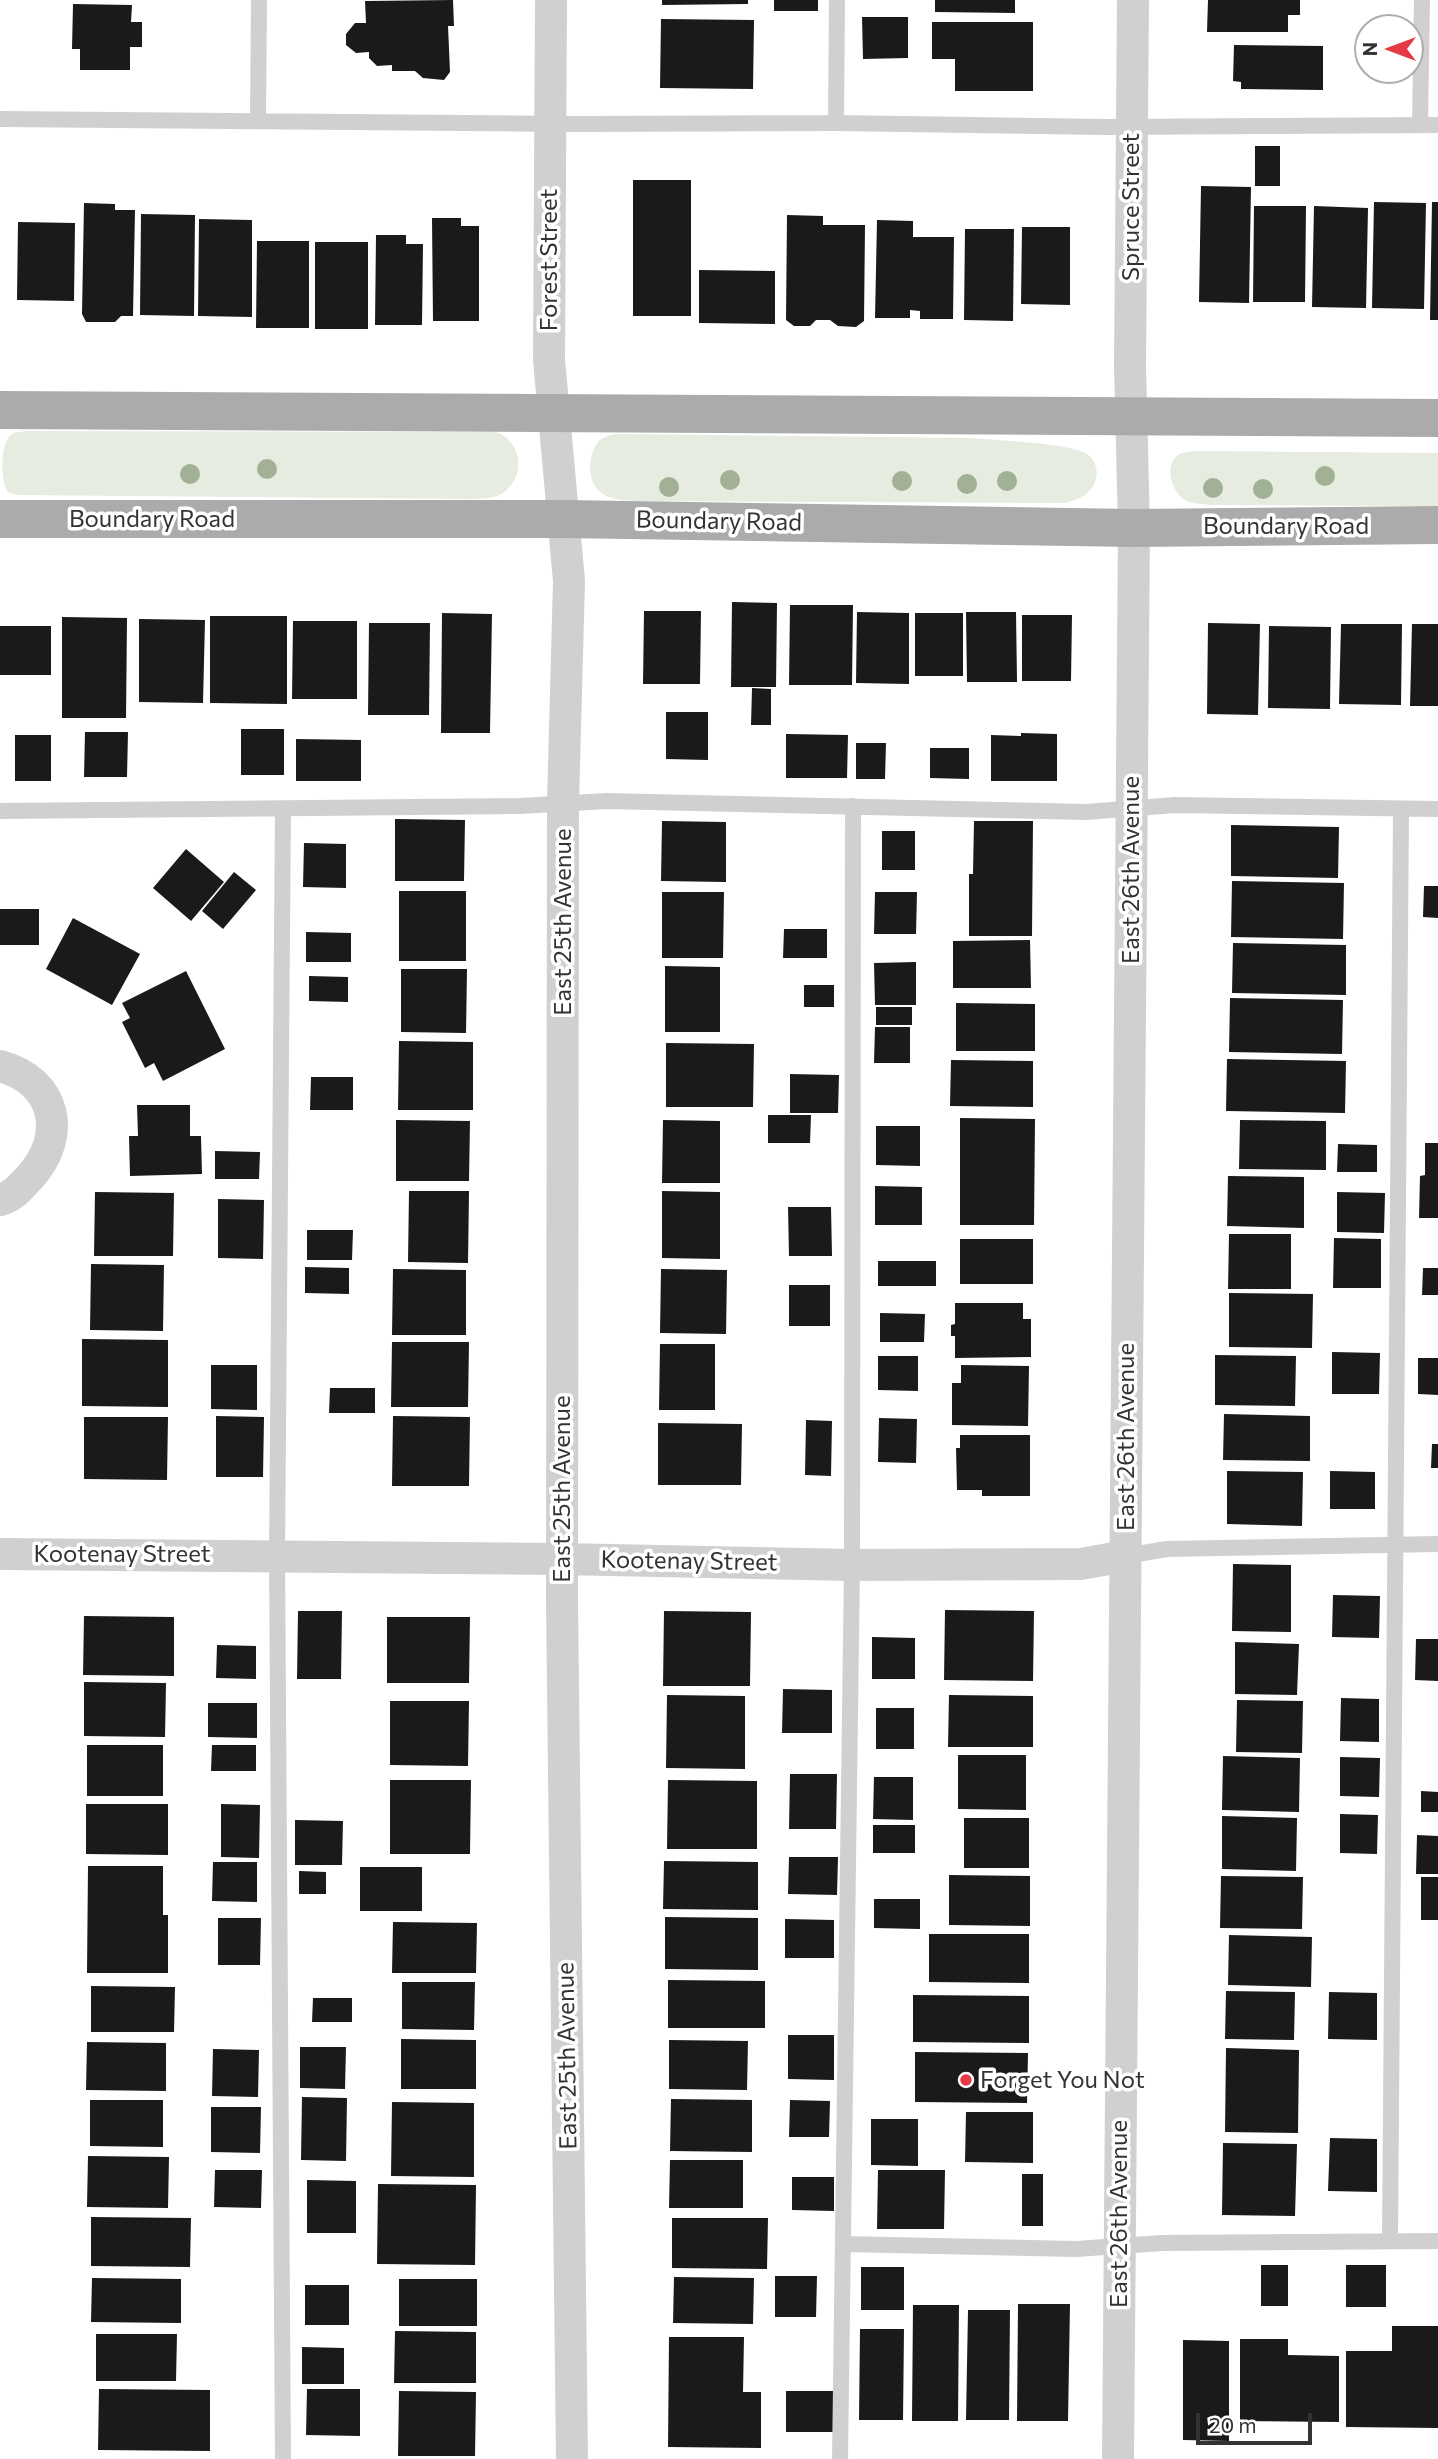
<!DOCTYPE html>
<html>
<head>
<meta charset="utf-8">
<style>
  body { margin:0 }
  #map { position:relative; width:1438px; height:2459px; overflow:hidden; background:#fff; font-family:Commissioner,sans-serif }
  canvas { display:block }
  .north { position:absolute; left:1354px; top:14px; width:70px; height:70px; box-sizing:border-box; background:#fff; border:2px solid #adadad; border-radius:50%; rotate:270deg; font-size:19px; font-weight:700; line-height:28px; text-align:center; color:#333 }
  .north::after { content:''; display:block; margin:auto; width:24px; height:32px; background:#e63946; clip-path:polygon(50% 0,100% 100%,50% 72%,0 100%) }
  .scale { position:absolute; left:1196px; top:2413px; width:116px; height:32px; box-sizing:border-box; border:4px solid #333; border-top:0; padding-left:9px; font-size:21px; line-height:24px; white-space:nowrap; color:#333; -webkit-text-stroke:5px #fff; paint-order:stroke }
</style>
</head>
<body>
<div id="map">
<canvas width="1438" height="2459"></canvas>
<div class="north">N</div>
<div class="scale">20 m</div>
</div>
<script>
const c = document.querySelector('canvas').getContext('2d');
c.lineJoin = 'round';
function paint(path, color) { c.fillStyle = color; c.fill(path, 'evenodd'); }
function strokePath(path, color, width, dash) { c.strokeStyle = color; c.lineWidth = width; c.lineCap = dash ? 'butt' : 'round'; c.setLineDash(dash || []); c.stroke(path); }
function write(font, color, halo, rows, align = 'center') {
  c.font = font + ' Commissioner,sans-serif'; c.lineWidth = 7; c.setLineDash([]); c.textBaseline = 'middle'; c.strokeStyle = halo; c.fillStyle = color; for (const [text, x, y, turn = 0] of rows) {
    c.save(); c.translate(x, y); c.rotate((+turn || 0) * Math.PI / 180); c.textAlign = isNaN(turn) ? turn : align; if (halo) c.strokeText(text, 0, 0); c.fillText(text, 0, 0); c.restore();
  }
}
const green = new Path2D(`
  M27,431L496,432C526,442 525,485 497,496C490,499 482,498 475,499L19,495C15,494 11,494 8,492C0,481 0,444 11,435C16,431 22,432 27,431Z
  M622,434L969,438C991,440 1072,443 1087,454C1096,460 1099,472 1095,482C1091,494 1076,501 1065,503L633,501C622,500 608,499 600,492C586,481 588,451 600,440C607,435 614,434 622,434Z
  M1194,451L1438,453V506L1211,505C1202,504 1191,504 1184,499C1171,490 1164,466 1178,455C1183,452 1189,452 1194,451Z`);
const building = new Path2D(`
  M453,0L454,26H448L450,72L444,80L423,78L415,71H392V65L377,66L369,58V52L356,53L346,45V34L355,23H366L365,1Z
  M662,0H748V4L662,5Z
  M774,0H818V11H774Z
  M935,0H1015V13L935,12Z
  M1208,0H1300V15H1288V32H1207Z
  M73,4L132,5L131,22H142V47H130V70H80V49H72Z
  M862,17H908V58L863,59Z
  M661,19L754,20L753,89L660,88Z
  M932,22H1033V91H955V59H932Z
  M1234,45L1323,46V90L1241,89V82L1233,81Z
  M1255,146H1280V186H1255Z
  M633,180H691V316H633Z
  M1201,186L1251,187L1249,303L1199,302Z
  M1374,202L1426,203L1424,309L1372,308Z
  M1432,202H1438V320H1430Z
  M84,203L115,204V210H135L133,316H121L115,322H86L82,314Z
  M1254,206H1306L1305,302H1253Z
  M1314,206L1368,208L1366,308L1312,307Z
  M141,214L195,215L194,316L140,315Z
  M787,215L823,216V225H865L864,321L856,327L838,326L830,320H816L810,326H794L786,320Z
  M432,218H461V226H479V321H433Z
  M199,219L252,220V317L198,316Z
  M877,220L913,221V237H954L953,319H920V311L910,310V318H875Z
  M18,222L75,223L74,301L17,300Z
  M1022,227H1070V305L1021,304Z
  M965,229H1014L1013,321L964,320Z
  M376,235H406V244H423L422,325H375Z
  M257,241H309V328H256Z
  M315,242H368V329H315Z
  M699,270L775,271V324L699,323Z
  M732,602L777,603L776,687H731Z
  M790,605H853L852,685H789Z
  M644,611H701L700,684H643Z
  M857,612L909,613V684L856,683Z
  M966,612H1016L1017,682H967Z
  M442,613L492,614L490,733H441Z
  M915,613H963V676H915Z
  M1022,615H1072L1071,681H1022Z
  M210,616H287V704L210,703Z
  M62,617L127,618L126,718H62Z
  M139,619L205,620L203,703L139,702Z
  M293,621H357V699H292Z
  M369,623H430L429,715H368Z
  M1208,623L1260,624L1258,715L1207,714Z
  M1341,624H1402L1401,705L1339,704Z
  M1412,624H1438V706H1410Z
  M0,626H51V675H0Z
  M1269,626L1331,627L1330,709L1268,708Z
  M752,688L771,689V725H751Z
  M666,712H708V760L666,759Z
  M241,729H284V775H241Z
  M85,732H128L127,777H84Z
  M1021,733L1057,734V781H991V735L1021,736Z
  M786,734L848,735L847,778H786Z
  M15,735H51V781H15Z
  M296,739L361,740V781H296Z
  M856,743H886L885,779H856Z
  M930,748H969V779L930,778Z
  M395,819L465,820L464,881H395Z
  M662,821L726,822V882L661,881Z
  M974,821H1033L1032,936H969V874H973Z
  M1231,825L1339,827L1338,878L1231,876Z
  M882,831H915V870H882Z
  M304,843L346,844V888L303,887Z
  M186,849L224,882L191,921L153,888Z
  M234,872L256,890L223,929L202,911Z
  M1232,881L1344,883L1343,939L1231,937Z
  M1424,886H1438V918L1423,917Z
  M399,891H466V961H399Z
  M662,892H724L723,958H662Z
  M875,892H917L916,934H874Z
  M0,909H39V945H0Z
  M73,918L140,954L112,1005L46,969Z
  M784,929H827V958H783Z
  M306,932L351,933V962H306Z
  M1030,940L1031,988H953V941Z
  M1233,943L1346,945V995L1232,993Z
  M916,962V1005H875L874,963Z
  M665,966L720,967V1032H665Z
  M401,969H467L466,1033L401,1032Z
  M186,971L225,1049L163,1081L154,1063L145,1068L122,1022L130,1018L122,1003Z
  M309,976L348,977V1002L309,1001Z
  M804,985H834V1007H804Z
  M1230,998L1343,1000L1342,1054L1229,1052Z
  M956,1003L1035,1004V1051H956Z
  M876,1007H912V1025H876Z
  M875,1027H910V1063H874Z
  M399,1041L473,1042V1110H398Z
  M666,1043L754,1044L753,1107H666Z
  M1227,1059L1346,1061L1345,1113L1226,1111Z
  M951,1060L1033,1061V1107L950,1106Z
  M790,1074L839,1075L838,1113H790Z
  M311,1077H353V1110H310Z
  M137,1105H190V1136H201L202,1174L130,1176L129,1136H138Z
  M768,1115H811L810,1143H768Z
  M960,1118L1035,1119L1034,1225H960Z
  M396,1120L470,1121L469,1181H396Z
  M663,1120L720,1121V1183H662Z
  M1240,1120L1326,1121V1170L1239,1169Z
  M876,1126H920V1166L876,1165Z
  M1425,1143H1438V1218H1419L1420,1176L1425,1175Z
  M1338,1144L1377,1145V1172H1337Z
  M215,1151L260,1152L259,1179H215Z
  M1228,1176L1304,1177V1228L1227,1226Z
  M875,1186L922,1187V1225H875Z
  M409,1191H469L468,1263L408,1262Z
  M662,1191L720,1192V1259L662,1258Z
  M95,1192L174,1193L173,1256H94Z
  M1337,1192L1385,1193L1384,1233L1337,1232Z
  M218,1199L264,1200L263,1259L218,1258Z
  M788,1207H831L832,1256H789Z
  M307,1230H353L352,1260H307Z
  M1229,1234H1291V1289H1228Z
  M1334,1238L1381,1239V1288H1333Z
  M960,1239H1033V1284H960Z
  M878,1261H936V1286H878Z
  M91,1264L164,1265L163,1331L90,1330Z
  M305,1267L349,1268V1294L305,1293Z
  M1423,1268H1438V1295H1422Z
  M393,1269L466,1270V1335H392Z
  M661,1269L727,1270L726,1334L660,1333Z
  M789,1285H830V1326H789Z
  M1229,1293L1313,1294L1312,1348L1229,1347Z
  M955,1303H1023V1319H1031V1357L955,1358V1336H951V1325L955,1324Z
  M880,1313L925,1314L924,1342H880Z
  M82,1339L168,1340V1407L82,1406Z
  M392,1342H469L468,1407H391Z
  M660,1344H715V1410H659Z
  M1332,1352L1380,1353L1379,1394H1332Z
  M1215,1355L1296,1356L1295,1406L1215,1405Z
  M878,1356H918V1391L878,1390Z
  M1418,1358H1438V1395L1418,1394Z
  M211,1365H257V1410L211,1409Z
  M961,1365L1029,1366L1028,1426L952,1425V1383H961Z
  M330,1388H375V1413H329Z
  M1224,1414L1310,1416V1461L1223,1460Z
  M216,1416L264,1417L263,1477H216Z
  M393,1416L470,1417L469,1486H392Z
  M84,1417H168L167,1480L84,1479Z
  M879,1418L917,1419L916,1463L878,1462Z
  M806,1420L832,1421L831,1476L805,1475Z
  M658,1423L742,1424L741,1485H658Z
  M960,1435H1030V1496H982V1490H957L956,1448H960Z
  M1432,1444H1438V1468H1431Z
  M1227,1471L1303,1472L1302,1526L1227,1524Z
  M1330,1471L1375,1472V1509H1330Z
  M1233,1564L1291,1565V1632L1232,1631Z
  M1333,1595L1380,1596L1379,1638L1332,1637Z
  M945,1610L1034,1611L1033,1681L944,1680Z
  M298,1611H342L341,1679H297Z
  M664,1611L751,1612L750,1686H663Z
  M84,1616L174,1617V1676L83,1675Z
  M387,1617H470L469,1683H387Z
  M872,1637L915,1638V1679H872Z
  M1416,1639H1438V1681L1415,1680Z
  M1235,1642L1299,1644L1297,1695L1235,1694Z
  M217,1645L256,1646V1679L216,1678Z
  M84,1682L166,1683L165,1737L84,1736Z
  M783,1689L832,1690V1733H782Z
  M667,1695L745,1696V1769L666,1768Z
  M949,1695L1033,1696V1747H948Z
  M1341,1698L1379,1699V1742L1340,1741Z
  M1237,1700L1303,1701L1302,1753L1236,1752Z
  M390,1701H469L468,1766L390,1765Z
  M208,1703H257V1738L208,1737Z
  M876,1708H914V1749H876Z
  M87,1745H163V1796H87Z
  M212,1745H256V1771H211Z
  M958,1755H1026V1810L958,1809Z
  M1223,1756L1300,1758L1299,1812L1222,1810Z
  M1340,1757L1380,1758L1379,1797L1340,1796Z
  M790,1774H837L836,1829H789Z
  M874,1777H913V1820L873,1819Z
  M390,1780H471L470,1854H390Z
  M668,1780L757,1781V1849H667Z
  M1421,1791L1438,1792V1812H1421Z
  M86,1804H168V1855L86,1854Z
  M221,1804L260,1805L259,1858L221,1857Z
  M1340,1814L1378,1815L1377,1854L1340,1853Z
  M1222,1816L1297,1818L1296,1871L1222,1869Z
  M964,1818H1029V1868H964Z
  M295,1820L343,1821L342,1865H295Z
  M873,1825H915V1853H873Z
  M1417,1835L1438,1836V1874H1416Z
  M789,1857H838L837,1895L788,1894Z
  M664,1861L758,1862V1910L663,1909Z
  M213,1862H257V1902L212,1901Z
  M88,1866H163V1915H168V1973H87Z
  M360,1867H422V1911H360Z
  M299,1871L326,1872V1894H299Z
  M949,1875L1030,1876V1926L949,1925Z
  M1221,1876L1303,1877L1302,1929L1220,1928Z
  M1421,1877H1438V1920H1421Z
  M874,1899H920V1929L874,1928Z
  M665,1917L758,1918V1970L665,1969Z
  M218,1918H261L260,1965H218Z
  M785,1919L834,1920V1958H785Z
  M393,1922L477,1923L476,1973H392Z
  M929,1934H1029V1983L929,1982Z
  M1229,1935L1312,1937L1311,1987L1228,1985Z
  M668,1980L765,1981V2028H668Z
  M402,1982H475L474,2030L402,2029Z
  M91,1986L175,1987L174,2032H91Z
  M1226,1991L1295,1992L1294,2040L1225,2039Z
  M1329,1992L1377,1993V2040L1328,2039Z
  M913,1995L1029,1996V2043L913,2042Z
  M313,1998H352V2022H312Z
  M788,2035H834V2080L788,2079Z
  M401,2039L476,2040V2089H401Z
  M669,2040L748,2041L747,2090L669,2089Z
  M87,2042L166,2043V2091L86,2090Z
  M300,2047H346L345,2089L300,2088Z
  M1226,2048L1299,2050L1298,2133L1225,2132Z
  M213,2049L259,2050L258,2097L212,2096Z
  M915,2052L1028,2053L1027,2103L915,2102Z
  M302,2097L347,2098L346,2161L301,2160Z
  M671,2099L752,2100V2152L670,2151Z
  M90,2100H163V2147L90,2146Z
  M790,2100L830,2101L829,2137H789Z
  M392,2102L474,2103V2177L391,2176Z
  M211,2107H261L260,2153L211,2152Z
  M966,2112H1033V2163L965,2162Z
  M871,2119H918V2166L871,2165Z
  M1330,2138L1377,2139V2192L1328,2191Z
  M1223,2143L1297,2144L1295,2216L1222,2215Z
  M88,2156L169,2157L168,2208L87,2207Z
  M670,2160H743V2208H669Z
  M215,2170H262L261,2208L214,2207Z
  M878,2170H945L944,2229H877Z
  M1022,2174H1043V2226H1022Z
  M792,2177H834V2211L792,2210Z
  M307,2180L356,2181V2233H307Z
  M378,2184L476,2185L475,2265L377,2264Z
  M91,2217L191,2218L190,2267L91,2266Z
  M672,2218H768L767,2269L672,2268Z
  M1261,2265H1288V2306H1261Z
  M1346,2265H1386V2307H1346Z
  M861,2267H904V2310H861Z
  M775,2276H817L816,2317H775Z
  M674,2277L754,2278L753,2324L673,2323Z
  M92,2278L181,2279V2323L91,2322Z
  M399,2279H477V2326H399Z
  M305,2285H349V2325H305Z
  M1018,2304H1070L1068,2421H1017Z
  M913,2305H959L958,2421H912Z
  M968,2310H1010L1009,2420H966Z
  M1392,2326H1438V2428L1346,2427V2351H1392Z
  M860,2329H904L903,2420H859Z
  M395,2331L476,2332V2383H394Z
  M96,2334H177L176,2381H96Z
  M669,2337H744L743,2392H761V2448L668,2447Z
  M1240,2339H1288V2355L1339,2356V2422L1240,2421Z
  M1183,2340L1229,2341V2441L1183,2440Z
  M302,2347L344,2348V2384H302Z
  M99,2389L210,2390V2451L98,2450Z
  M307,2389H360V2436L306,2435Z
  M399,2391L476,2392L475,2456H398Z
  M786,2391H834V2432H786Z`);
const lane = new Path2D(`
  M0,119L579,124L836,123L1104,127L1438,125
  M258,121L259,0
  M836,123L837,0
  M1420,125L1422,0
  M0,811L520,806L607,801L1086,812L1175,805L1438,809
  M1125,1556L1167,1549L1438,1544
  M1390,2239L1401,809
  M843,2244L1076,2249L1162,2243L1438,2241
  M283,2459L277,1555L283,809
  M840,2459L852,1565L853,806`);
const street = new Path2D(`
  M551,0L549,360L569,581L563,803L562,1600L572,2459
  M0,1066C56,1081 68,1135 30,1177C20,1187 14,1196 0,1200
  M0,1554L562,1559L852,1565L1081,1564L1125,1556
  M1118,2459L1134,528L1130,366L1133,0`);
const primary = new Path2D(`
  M0,410L1438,418
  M0,519H564L1134,528L1438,525`);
const trees = [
  [267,469],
  [190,474],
  [1325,476],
  [730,480],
  [902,481],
  [1007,481],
  [967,484],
  [669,487],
  [1213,488],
  [1263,489]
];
const markers = [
  [966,2080,7,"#e63946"]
];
const streetNames = [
  ["Spruce Street",1131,207,-90],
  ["Forest Street",549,260,-90],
  ["Boundary Road",152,519],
  ["Boundary Road",719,521,1],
  ["Boundary Road",1286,526],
  ["East 26th Avenue",1131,870,-90],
  ["East 25th Avenue",563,922,-90],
  ["East 26th Avenue",1126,1437,-90],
  ["East 25th Avenue",562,1489,-90],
  ["Kootenay Street",122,1554],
  ["Kootenay Street",689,1561,1],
  ["East 25th Avenue",567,2056,-91],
  ["East 26th Avenue",1119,2214,-90]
];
const poiNames = [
  ["Forget You Not",980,2080]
];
paint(green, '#e6ecdf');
paint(building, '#1a1a1a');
strokePath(lane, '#d0d0d0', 16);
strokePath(street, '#d0d0d0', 32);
strokePath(primary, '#ababab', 38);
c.fillStyle = '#a2b095';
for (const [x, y] of trees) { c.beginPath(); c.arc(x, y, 10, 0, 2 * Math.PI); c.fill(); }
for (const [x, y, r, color] of markers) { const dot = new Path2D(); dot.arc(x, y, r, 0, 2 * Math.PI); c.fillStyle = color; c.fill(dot); strokePath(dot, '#fff', 2.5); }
write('24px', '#333', '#fff', streetNames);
write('24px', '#333', '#fff', poiNames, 'left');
</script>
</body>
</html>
